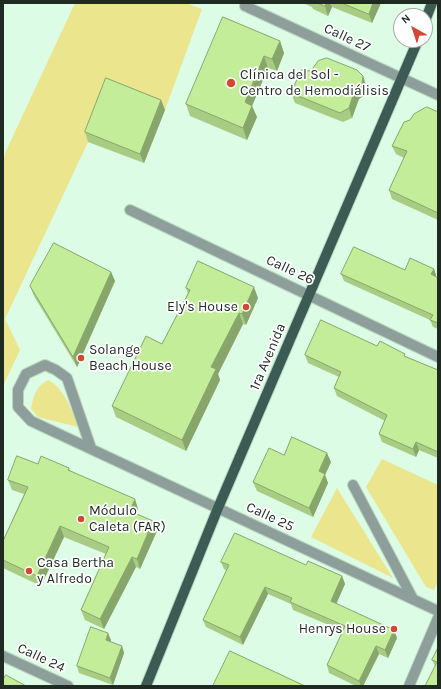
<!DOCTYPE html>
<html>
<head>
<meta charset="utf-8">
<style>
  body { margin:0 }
  #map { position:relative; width:441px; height:689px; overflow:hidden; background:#dcfce5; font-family:Karla,sans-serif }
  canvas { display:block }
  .frame { position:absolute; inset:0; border:4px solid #1e2a22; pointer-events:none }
  .north { position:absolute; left:393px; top:8px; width:40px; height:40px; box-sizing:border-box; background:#fff; border:1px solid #a5aaa7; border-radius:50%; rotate:321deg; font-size:11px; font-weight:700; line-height:16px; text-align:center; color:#1e2a22 }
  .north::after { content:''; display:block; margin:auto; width:14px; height:18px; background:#d44733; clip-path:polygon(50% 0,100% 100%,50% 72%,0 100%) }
</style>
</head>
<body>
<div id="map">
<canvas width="441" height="689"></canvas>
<div class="frame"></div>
<div class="north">N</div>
</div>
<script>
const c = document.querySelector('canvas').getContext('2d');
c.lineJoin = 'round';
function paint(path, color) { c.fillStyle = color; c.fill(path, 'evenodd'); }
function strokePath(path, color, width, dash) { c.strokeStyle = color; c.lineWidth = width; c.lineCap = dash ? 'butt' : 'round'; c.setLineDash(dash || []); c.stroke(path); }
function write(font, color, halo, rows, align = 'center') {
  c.font = font + ' Karla,sans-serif'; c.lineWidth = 3.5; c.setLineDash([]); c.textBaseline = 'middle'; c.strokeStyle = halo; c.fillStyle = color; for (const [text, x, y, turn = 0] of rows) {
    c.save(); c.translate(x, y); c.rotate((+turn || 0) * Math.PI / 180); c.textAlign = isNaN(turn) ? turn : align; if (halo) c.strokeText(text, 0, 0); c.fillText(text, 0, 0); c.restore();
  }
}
const green = new Path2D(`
  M75,3H186L202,9L165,110L109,88L88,142L5,319L20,350L3,386V161L6,151Z
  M48,380C65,388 72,412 78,427L38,417L31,409C33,396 36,386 48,380Z
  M382,459L438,485V581L434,590L426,587L366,487Z
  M337,488L393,578L311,537Z`);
const service = new Path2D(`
  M353,485L413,599`);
const minor = new Path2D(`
  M246,3L245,6L438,95
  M130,210L438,357
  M91,448L67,378L56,370L45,365L26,374L18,390V407L31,421L438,611
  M3,656L68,686
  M409,686L438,618`);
const primary = new Path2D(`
  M425,21L432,3
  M146,686L218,508L418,40`);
const wall = new Path2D(`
  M303,3H381L372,23L332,7L328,16L313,9L312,7Z
  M280,41L284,53L277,71L268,68L252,106L257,117L247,140L190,116L186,104Z
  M363,76L366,86V94L359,99L352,118L343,122L295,103L291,93Z
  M161,100L165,110L144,163L88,142L85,132Z
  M438,112V220L392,199L389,190L404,158L396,154L392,146Z
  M434,269L436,275V277L438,278V329L433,327L430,320L344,281L341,274Z
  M111,272L115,281L77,367L34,296L30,286Z
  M186,288L258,298L246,325L243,324L218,374L220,380L186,451L116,417L112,406L162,344L188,294Z
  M377,346L406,357L438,370V458L419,450L416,457L382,442L379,434L385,421L337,396L334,388L339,377L308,363L305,355Z
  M284,455L331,462L325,475L328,483L313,517L257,491L253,482Z
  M38,464L69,468L70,471L138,509L137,514L157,531L140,569L136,567L104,629L85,620L81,610L106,554L64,537L41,586L3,568V541L24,494L12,490L8,480Z
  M221,562L306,565L342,576L345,584L336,604L394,630L397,638L388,658L379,654L363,686H356L329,673L327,665L343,631L293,610L291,604L268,594L243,645L206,627L203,620L227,571L224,569Z
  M111,640L110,642L122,646L124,653L113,685L79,673L77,666Z
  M438,648V686L435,666L432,660Z`);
const shadedWall = new Path2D(`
  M326,3H330L332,7L328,16L325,6Z
  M373,3H381L372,23L369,14Z
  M280,41L284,53L277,71L272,59Z
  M264,56L268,68L252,106L257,117L247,140L243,128L245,102Z
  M363,76L366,86V94L359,99L352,118L349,108L355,89Z
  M161,100L165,110L144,163L140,154Z
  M434,269L436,275L434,281L431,274Z
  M111,272L115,281L77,367L73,357Z
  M254,287L258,298L246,325L242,314Z
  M239,313L243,324L218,374L220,380L186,451L182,440L211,367Z
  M416,442L419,450L416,457L413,449Z
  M327,453L331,462L325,475L328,483L313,517L309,508L319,471Z
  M135,499L138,509L133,521L130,511Z
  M153,521L157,531L140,569L137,559Z
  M60,526L64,537L41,586L37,576Z
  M132,557L136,567L104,629L100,619Z
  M342,576L345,584L334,609L331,601Z
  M265,587L268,594L243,645L240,637Z
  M394,630L397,638L388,658L385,650Z
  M108,633L111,640L108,647L106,640Z
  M122,646L124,653L113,685L110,678Z
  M376,646L379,654L363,686H361L359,681Z`);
const building = new Path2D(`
  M318,3H326L325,6Z
  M342,3H373L369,14Z
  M223,17L280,41L272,59L264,56L245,102L252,106L243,128L186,104Z
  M327,58L357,70L363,76L362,84L355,89L349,108L340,113L291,93L301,70L311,71L318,61Z
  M106,78L161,100L140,154L85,132Z
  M427,107L438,112V213L389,190L407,151L392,146L404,122L410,120L414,114Z
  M54,243L111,272L73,357L30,286Z
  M354,247L405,270L410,258L434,269L431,274L438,278V323L430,320L433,315L341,274Z
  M198,261L254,287L242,314L239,313L211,367L216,369L182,440L112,406L146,336L162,344L190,290L186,288Z
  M321,320L377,346L380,341L405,354L404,356L438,370V452L416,442L413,449L379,434L387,415L334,388L341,372L305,355Z
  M292,437L327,453L319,471L325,474L309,508L253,482L269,448L284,455Z
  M17,456L38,464L41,456L69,468L68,470L135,499L130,511L153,521L137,559L132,557L100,619L81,610L109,547L60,526L37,576L3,560V541L28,487L8,480Z
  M235,533L306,565L308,561L342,576L331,601L394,630L385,650L376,646L359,681L327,665L345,626L290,602L292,598L265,587L240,637L203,620L229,565L221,562Z
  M91,627L108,633L106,640L122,646L110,678L77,666Z
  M438,648V686H425L437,662L432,660Z
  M230,651L305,686H213Z
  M6,675L26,686H3V680Z`);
const markers = [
  [231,83,5,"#d44733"],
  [246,307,4,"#d44733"],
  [81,358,4,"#d44733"],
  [81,519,4,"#d44733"],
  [29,571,4,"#d44733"],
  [394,629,4,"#d44733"]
];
const streetNames = [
  ["Calle 27",347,38,25],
  ["Calle 26",290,270,25],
  ["1ra Avenida",268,357,-67],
  ["Calle 25",270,517,25],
  ["Calle 24",41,658,25]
];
const poiNames = [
  ["Clínica del Sol -",240,75],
  ["Centro de Hemodiálisis",240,91],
  ["Ely's House",238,307,"right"],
  ["Solange",89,350],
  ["Beach House",89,366],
  ["Módulo",89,511],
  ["Caleta (FAR)",89,527],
  ["Casa Bertha",37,563],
  ["y Alfredo",37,579],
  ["Henrys House",386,629,"right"]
];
paint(green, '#ebe58e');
strokePath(service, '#bad6c2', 12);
strokePath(minor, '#bad6c2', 12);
strokePath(primary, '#bad6c2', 12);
strokePath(service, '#8e9f9b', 10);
strokePath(minor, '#8e9f9b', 10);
strokePath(primary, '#3c5b54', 10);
paint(wall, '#a8cc84');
paint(shadedWall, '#88a66b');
paint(building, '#c3ed99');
strokePath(building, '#88a66b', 1);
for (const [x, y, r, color] of markers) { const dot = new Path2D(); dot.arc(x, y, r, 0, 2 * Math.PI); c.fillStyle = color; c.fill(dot); strokePath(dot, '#fff', 1.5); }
write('14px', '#1e2a22', '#fff', streetNames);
write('14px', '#1e2a22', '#fff', poiNames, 'left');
</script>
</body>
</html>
